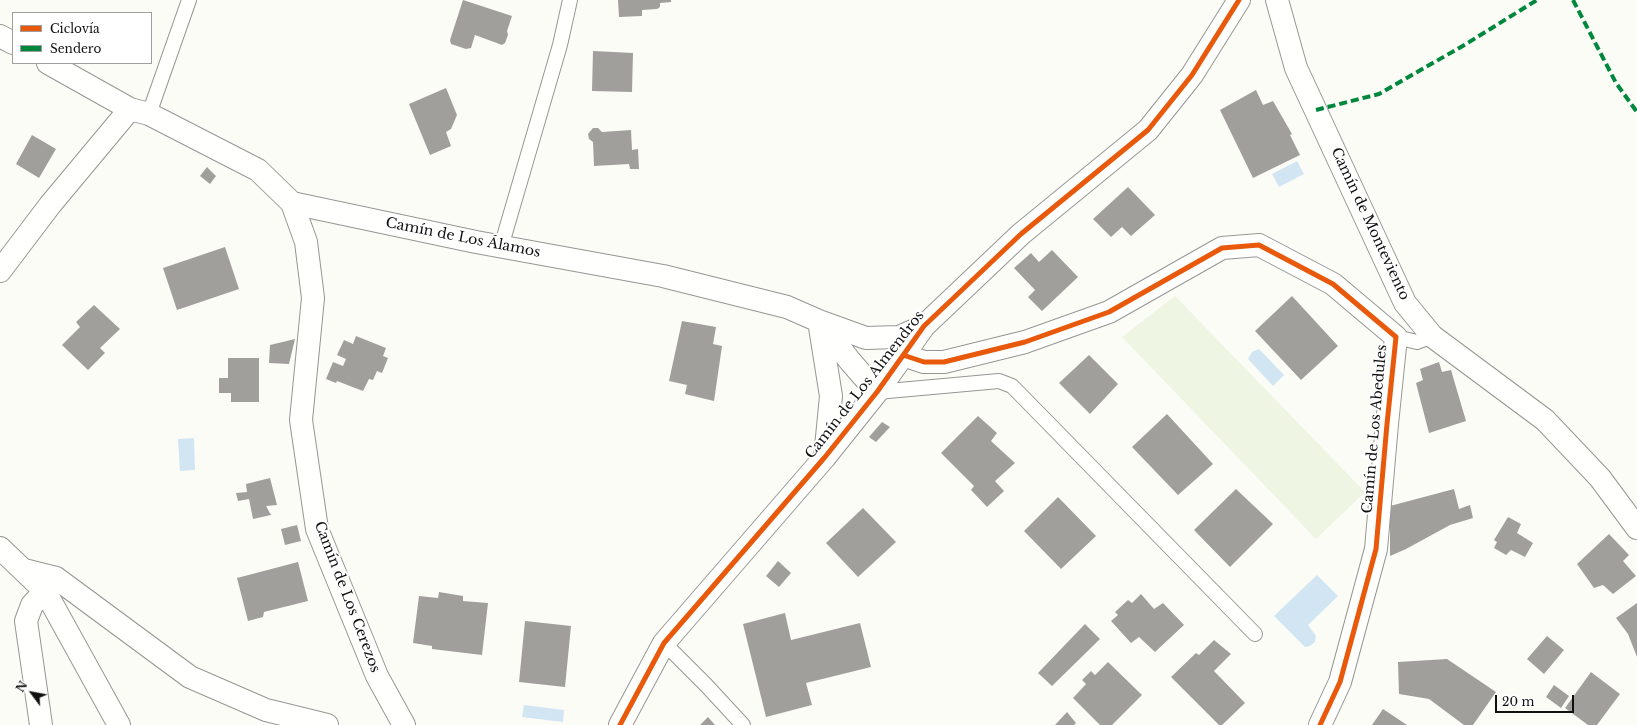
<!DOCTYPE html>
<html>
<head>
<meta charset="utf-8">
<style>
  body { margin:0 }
  #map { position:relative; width:1637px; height:725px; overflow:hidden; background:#fcfcf7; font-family:"Libre Baskerville",serif }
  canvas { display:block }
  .legend { position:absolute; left:12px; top:12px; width:140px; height:52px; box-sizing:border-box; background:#fff; border:1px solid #9f9f9f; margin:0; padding:5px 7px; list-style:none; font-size:12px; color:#101010 }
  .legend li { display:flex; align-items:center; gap:8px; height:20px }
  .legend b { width:20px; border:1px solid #9f9f9f }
  .north { position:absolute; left:12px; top:673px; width:40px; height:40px; -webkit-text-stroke:3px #fff; paint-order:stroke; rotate:302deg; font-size:11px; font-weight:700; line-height:16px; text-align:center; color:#101010 }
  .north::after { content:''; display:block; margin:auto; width:14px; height:18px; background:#101010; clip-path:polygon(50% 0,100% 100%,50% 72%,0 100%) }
  .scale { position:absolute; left:1495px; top:695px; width:79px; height:18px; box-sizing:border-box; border:2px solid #101010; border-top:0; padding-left:5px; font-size:12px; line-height:14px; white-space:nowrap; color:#101010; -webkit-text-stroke:3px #fff; paint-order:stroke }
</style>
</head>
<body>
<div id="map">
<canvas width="1637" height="725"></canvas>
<ul class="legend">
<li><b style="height:5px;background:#e8590c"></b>Ciclovía</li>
<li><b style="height:5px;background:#00873e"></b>Sendero</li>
</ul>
<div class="north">N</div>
<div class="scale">20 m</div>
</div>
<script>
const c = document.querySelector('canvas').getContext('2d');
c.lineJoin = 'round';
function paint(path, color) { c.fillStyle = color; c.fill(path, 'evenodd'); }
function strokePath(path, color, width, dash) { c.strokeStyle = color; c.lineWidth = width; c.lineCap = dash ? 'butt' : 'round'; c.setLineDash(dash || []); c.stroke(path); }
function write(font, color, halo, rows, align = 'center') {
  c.font = font + ' "Libre Baskerville",serif'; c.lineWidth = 4; c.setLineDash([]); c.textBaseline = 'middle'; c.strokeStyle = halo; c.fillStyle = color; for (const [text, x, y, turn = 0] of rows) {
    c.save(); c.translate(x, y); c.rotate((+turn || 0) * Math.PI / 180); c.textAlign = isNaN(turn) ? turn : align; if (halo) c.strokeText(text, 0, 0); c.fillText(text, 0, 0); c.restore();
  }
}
const pitch = new Path2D(`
  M1175,296L1365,492L1316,539L1122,337Z`);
const water = new Path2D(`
  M1297,161L1304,174L1279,187L1272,174Z
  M1259,349L1284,375L1273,386L1248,359L1252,352Z
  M194,438L195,470L180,471L178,439Z
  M1317,575L1338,596L1308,625L1316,636L1315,642L1310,646L1305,647L1274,616Z
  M524,705L564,710L563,722L522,717Z`);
const building = new Path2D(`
  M463,0L512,16L507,31L508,35L505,43L502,45L475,35L471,48L466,49L451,44L450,40Z
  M618,0H671V2L660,3V7L657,9L642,10V16L619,17Z
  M593,51L633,53L632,92L592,91Z
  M446,88L457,115L451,129L446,132L451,146L430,155L409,104Z
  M1256,90L1263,105L1273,101L1292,134L1290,135L1300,155L1253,178L1220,110Z
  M593,128H598L602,132L631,130L632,150L638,149L639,169H630L629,164L594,166L593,142L589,139L588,134Z
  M32,135L56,149L39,178L16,164Z
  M207,167L216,176L210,184L200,176Z
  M1128,187L1155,215L1131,236L1122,227L1111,237L1093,219Z
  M225,247L239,289L177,310L163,268Z
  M1052,250L1078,277L1042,311L1028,297L1035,290L1014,268L1031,253L1039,262Z
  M1292,296L1338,346L1301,380L1255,331Z
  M94,305L120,329L100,348L105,353L88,370L62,345L80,327L76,322Z
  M682,321L716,327L713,344L722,346L714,401L685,394L687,385L669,381Z
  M356,336L386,348L383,356L388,358L382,373L377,371L373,380L369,379L363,391L337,381L336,383L326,379L333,362L343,366L346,359L337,355L344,340L353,344Z
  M295,339L289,364L269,363L270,345Z
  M1089,355L1118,384L1090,414L1059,383Z
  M228,358H259V402H231V393H219V378H228Z
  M1439,362L1442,372L1451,370L1466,421L1429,433L1416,383L1423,380L1420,369Z
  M1167,414L1213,464L1178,495L1132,447Z
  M978,416L997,433L991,441L1015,463L995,481L1004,491L987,507L971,490L974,486L941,453Z
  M882,422L890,427L876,442L869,437Z
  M270,478L277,505L266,506L271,515L253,519L249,499L238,501L236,493L247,492L246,484Z
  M1236,489L1273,524L1230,567L1194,530Z
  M1454,489L1459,509L1470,505L1473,518L1450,525L1406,549L1390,556V506Z
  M1058,497L1096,536L1061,569L1024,531Z
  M863,508L896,542L858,577L826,543Z
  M1508,517L1521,524L1517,533L1533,543L1525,557L1511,550L1506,555L1494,548L1497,542L1494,540Z
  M297,525L301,541L285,545L281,529Z
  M1609,534L1629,555L1623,561L1636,576L1613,594L1603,585L1594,588L1577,564Z
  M778,561L791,573L779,587L766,576Z
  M298,562L308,601L264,612L263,617L248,621L237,578Z
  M439,592L463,596V601L488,603L482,655L432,649V646L413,643L419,596L438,598Z
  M1141,594L1154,609L1163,603L1184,625L1155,652L1139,637L1131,643L1111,621L1118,615L1115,612L1128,600L1132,603Z
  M1637,603V657L1628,634L1616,618Z
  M785,613L791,640L860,623L871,667L806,683L812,705L766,717L743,624Z
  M525,621L571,626L565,687L519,682Z
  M1085,624L1100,639L1052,686L1038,673Z
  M1547,636L1564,650L1544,674L1527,659Z
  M1214,640L1231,654L1214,671L1245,703L1222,725H1219L1171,677L1196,653L1199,655Z
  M1447,659L1496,692L1473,725H1464L1429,699L1399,694L1398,662Z
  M1108,662L1142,695L1112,725H1100L1073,698L1086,684L1082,680L1091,671L1095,675Z
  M1591,672L1620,694L1597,725H1588L1565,708Z
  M1554,685L1569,696L1561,708L1546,697Z
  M1383,709L1407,725H1372Z
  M1067,712L1076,723L1074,725H1055Z
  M708,717L715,725H700Z`);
const service = new Path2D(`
  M149,114L189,0
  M501,247L560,45L570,0
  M1396,337L1417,342L1432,336
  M877,392L999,381L1012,386L1255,634
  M664,643L706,685L743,725`);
const minor = new Path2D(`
  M1277,0L1296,68L1405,303L1432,336L1545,420L1600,478L1637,528
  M0,36L13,43
  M48,63L130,109L149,114L258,170L292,203L476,242L663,276L787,307L819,321L866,338L899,337L924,326
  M292,203L306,242L313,298L301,420L317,529L377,676L404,725
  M0,271L50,205L130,109
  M819,321L831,396L825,457
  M820,322L850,361L877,392
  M903,355L924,362H944L1025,342L1109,312L1222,248L1259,245L1333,284L1396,337L1387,424L1376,549L1340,682L1320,725
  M0,548L45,591L119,725
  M24,570L56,578L190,677L266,710L327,725
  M41,725L26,621L32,605L45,591
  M620,725L664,643L825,457L877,392L924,326L1021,234L1148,130L1192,75L1239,0`);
const quiet = new Path2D(`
  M1573,0L1616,83L1637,112
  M1316,110L1379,94L1466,44L1537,0`);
const cycleway = new Path2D(`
  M903,355L924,362H944L1025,342L1109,312L1222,248L1259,245L1333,284L1396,337L1387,424L1376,549L1340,682L1320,725
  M620,725L664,643L825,457L877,392L924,326L1021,234L1148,130L1192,75L1239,0`);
const streetNames = [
  ["Camín de Monteviento",1370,224,65],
  ["Camín de Los Álamos",463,238,11],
  ["Camín de Los Almendros",865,385,-52],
  ["Camín de Los Abedules",1375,429,-85],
  ["Camín de Los Cerezos",347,597,69]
];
paint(pitch, '#eef5e2');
paint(water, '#d1e5f3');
paint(building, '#a09f9c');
strokePath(service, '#969694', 16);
strokePath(minor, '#969694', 24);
strokePath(service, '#fffffe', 14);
strokePath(minor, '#fffffe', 22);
strokePath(quiet, '#00873e', 4, [8, 4]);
strokePath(cycleway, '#e8590c', 5);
write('14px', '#101010', '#fff', streetNames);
</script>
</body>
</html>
